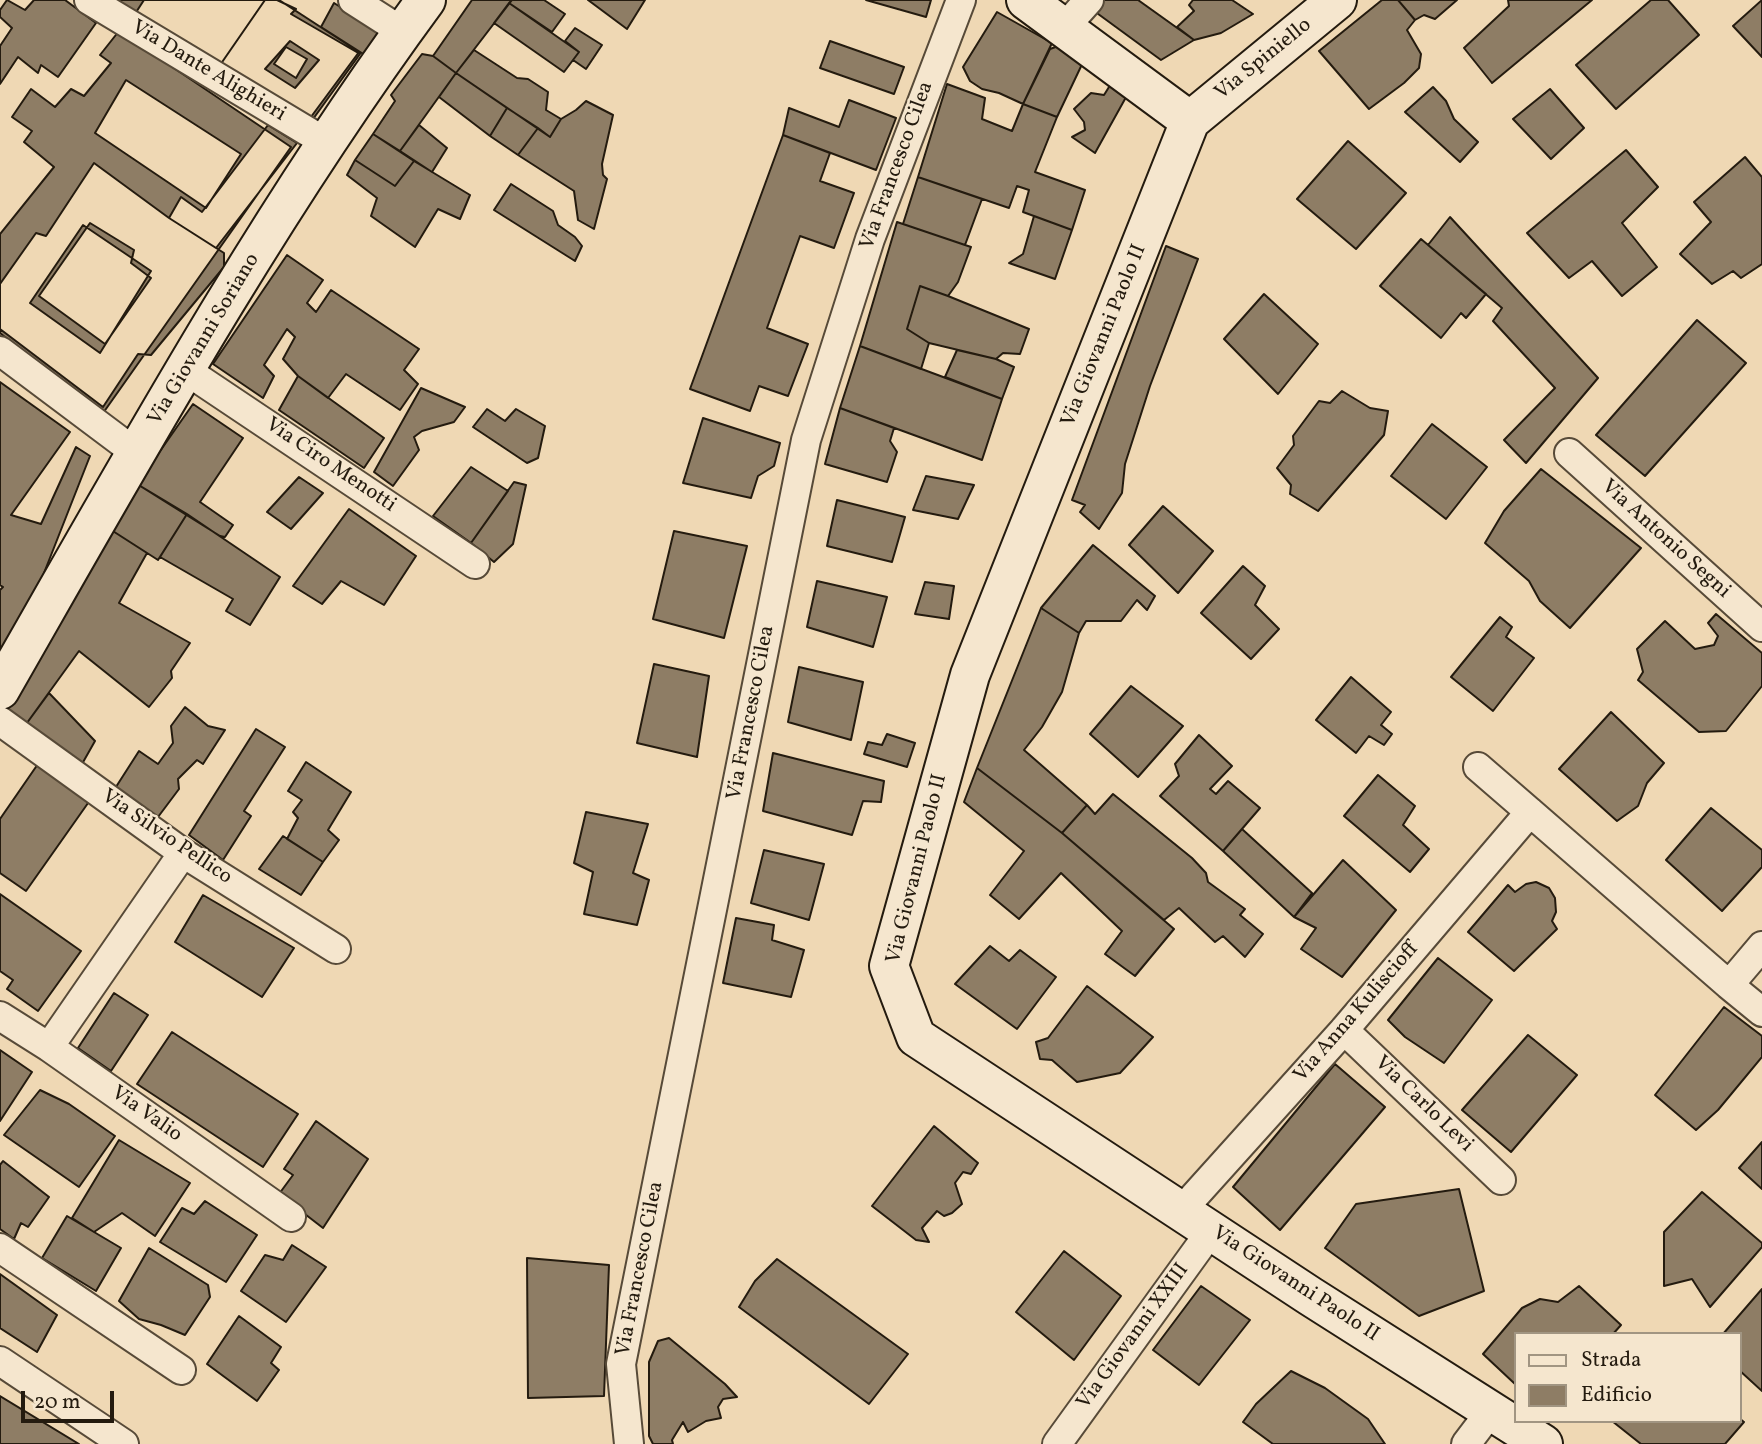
<!DOCTYPE html>
<html>
<head>
<meta charset="utf-8">
<style>
  body { margin:0 }
  #map { position:relative; width:1762px; height:1444px; overflow:hidden; background:#efd8b4; font-family:Vollkorn,serif }
  canvas { display:block }
  .legend { position:absolute; left:1514px; top:1332px; width:228px; height:91px; box-sizing:border-box; background:#f5e6ce; border:2px solid #a19582; margin:0; padding:9px 12px; list-style:none; font-size:21px; color:#241b0f }
  .legend li { display:flex; align-items:center; gap:14px; height:35px }
  .legend b { width:35px; border:2px solid #a19582 }
  .scale { position:absolute; left:21px; top:1391px; width:93px; height:32px; box-sizing:border-box; border:4px solid #241b0f; border-top:0; padding-left:9px; font-size:21px; line-height:24px; white-space:nowrap; color:#241b0f; -webkit-text-stroke:5px #f5e6ce; paint-order:stroke }
</style>
</head>
<body>
<div id="map">
<canvas width="1762" height="1444"></canvas>
<ul class="legend">
<li><b style="height:9px;background:#f5e6ce"></b>Strada</li>
<li><b style="height:19px;background:#8e7d65"></b>Edificio</li>
</ul>
<div class="scale">20 m</div>
</div>
<script>
const c = document.querySelector('canvas').getContext('2d');
c.lineJoin = 'round';
function paint(path, color) { c.fillStyle = color; c.fill(path, 'evenodd'); }
function strokePath(path, color, width, dash) { c.strokeStyle = color; c.lineWidth = width; c.lineCap = dash ? 'butt' : 'round'; c.setLineDash(dash || []); c.stroke(path); }
function write(font, color, halo, rows, align = 'center') {
  c.font = font + ' Vollkorn,serif'; c.lineWidth = 5; c.setLineDash([]); c.textBaseline = 'middle'; c.strokeStyle = halo; c.fillStyle = color; for (const [text, x, y, turn = 0] of rows) {
    c.save(); c.translate(x, y); c.rotate((+turn || 0) * Math.PI / 180); c.textAlign = isNaN(turn) ? turn : align; if (halo) c.strokeText(text, 0, 0); c.fillText(text, 0, 0); c.restore();
  }
}
const building = new Path2D(`
  M7,0L25,10L34,0H65L96,23L58,77L41,65L38,73L18,57L0,84V46L12,28L0,17V10Z
  M106,0H277L296,9L291,14L360,54L308,126ZM290,41L319,60L295,88L265,69Z
  M144,0H265L218,68L133,17Z
  M265,0H279L359,52L305,125L218,68ZM286,47L307,59L296,78L274,64Z
  M472,0H512L456,73L433,56Z
  M512,0H544L565,14L552,32L509,3Z
  M588,0H645L627,29Z
  M866,0H931L926,17Z
  M1095,0H1138L1194,40L1161,60L1090,8Z
  M1193,0H1232L1253,14L1221,33L1194,40L1177,27L1194,11L1189,5Z
  M1382,0H1398L1415,20L1407,30L1421,54L1419,68L1404,83L1369,109L1319,51Z
  M1398,0H1457L1435,19L1424,15L1415,20Z
  M1508,0H1592L1492,83L1464,48L1509,6Z
  M1651,0H1668L1699,35L1616,109L1576,65Z
  M1762,0V57L1733,26Z
  M334,3L383,34L368,57L321,27Z
  M509,3L579,52L564,72L494,23Z
  M997,12L1052,43L1023,104L999,93L982,89L970,81L963,67Z
  M575,28L602,45L586,69L573,60L579,52L565,41Z
  M119,31L291,147L101,416L0,333V234L54,167L24,142L32,131L12,117L31,89L55,107L71,89L84,96L111,63L100,55ZM126,80L241,154L206,208L95,133ZM83,225L151,271L100,353L30,303Z
  M830,41L904,67L894,94L820,68Z
  M1064,44L1085,58L1057,117L1023,104L1050,49Z
  M474,50L517,78L528,79L548,92L546,110L561,119L550,137L456,73Z
  M422,54L433,56L456,73L400,151L373,134L395,101L391,95Z
  M456,73L507,108L490,136L439,97Z
  M1107,77L1130,90L1095,153L1072,137L1085,130L1084,122L1074,109L1091,93L1104,95L1109,87Z
  M947,84L985,98L982,119L1012,131L1023,104L1057,117L1035,172L1085,190L1072,230L1023,212L1029,190L1017,186L1009,208L918,177Z
  M1433,87L1446,101L1454,119L1478,142L1460,162L1405,112Z
  M1550,89L1584,128L1551,159L1513,119Z
  M849,100L896,118L876,170L783,135L789,108L839,127Z
  M586,101L613,115L602,164L603,175L607,179L594,229L578,220L574,191L518,155L538,128L550,137L561,119L576,110Z
  M507,108L538,128L518,155L490,136Z
  M268,125L297,143L216,248L169,218L181,197L202,212Z
  M419,125L447,148L432,172L400,151Z
  M373,134L414,161L395,186L355,160Z
  M783,135L830,153L820,181L854,193L834,248L800,236L767,328L808,344L788,396L759,386L750,411L690,389Z
  M1348,141L1406,193L1356,249L1297,199Z
  M1626,150L1658,187L1622,223L1657,267L1622,296L1592,261L1569,278L1527,233Z
  M1745,157L1762,177V264L1741,278L1733,271L1712,284L1680,254L1711,222L1694,202Z
  M355,160L395,186L414,161L470,195L460,219L438,209L415,247L371,216L377,198L347,175Z
  M94,163L169,218L224,253V267L151,355L138,354L103,407L0,329V284L36,233L46,236ZM90,223L134,250L131,263L151,278L105,344L39,296Z
  M918,177L982,199L965,245L903,224Z
  M511,184L553,211L558,225L575,237L582,246L575,261L494,210Z
  M1034,216L1072,230L1055,279L1009,263L1023,254Z
  M1450,217L1598,378L1526,463L1504,440L1555,388L1493,321L1502,308L1428,245Z
  M897,222L971,247L958,282L948,296L920,286L907,329L929,343L921,369L860,346Z
  M1421,239L1486,294L1466,318L1461,313L1441,338L1380,286Z
  M1166,246L1198,259L1150,386L1125,464L1122,493L1099,529L1080,512L1085,505L1072,500Z
  M287,255L323,280L307,303L316,312L331,290L419,349L404,370L418,384L400,410L346,374L328,398L298,376L283,359L295,337L287,329L264,365L274,376L263,398L213,364Z
  M920,286L948,296L1029,329L1020,354L1003,353L996,359L929,343L907,329Z
  M1264,294L1318,344L1278,394L1224,339Z
  M1697,320L1746,363L1645,476L1596,435Z
  M860,346L1002,399L982,460L840,408Z
  M957,350L996,359L1014,367L1002,399L945,377Z
  M298,376L384,438L364,468L279,410Z
  M0,382L70,432L11,515L41,524L76,447L90,456L33,601L0,650V590L3,587L0,585Z
  M421,388L465,407L454,422L422,431L414,437L419,450L393,486L374,472Z
  M1342,391L1370,408L1388,411L1384,435L1318,511L1290,494L1291,485L1277,468L1294,445L1293,436L1319,401L1330,403Z
  M193,404L243,438L200,502L233,525L225,537L220,536L137,484Z
  M840,408L894,428L890,441L897,452L887,482L825,464Z
  M487,409L505,421L516,409L545,426L538,458L527,463L473,427Z
  M703,418L780,443L774,466L758,476L751,498L683,483Z
  M1432,424L1487,467L1446,519L1391,476Z
  M471,467L508,491L471,543L433,516Z
  M1541,469L1641,548L1570,628L1540,601L1529,581L1485,543L1504,511Z
  M926,476L974,485L958,519L913,510Z
  M299,477L323,493L291,529L267,512Z
  M514,482L526,485L513,544L494,562L471,543Z
  M137,484L187,514L158,560L105,526Z
  M837,500L905,517L892,562L827,546Z
  M1163,506L1213,551L1178,593L1129,545Z
  M349,509L416,556L384,605L341,581L322,604L293,586Z
  M187,514L280,577L250,625L226,611L233,599L160,557Z
  M105,526L147,553L119,603L190,643L171,671L172,678L149,707L79,651L24,727L0,711Z
  M674,531L747,546L724,638L653,619Z
  M1093,545L1155,596L1147,610L1137,600L1121,621H1086L1079,633L1041,608Z
  M1243,566L1265,586L1255,605L1279,629L1251,659L1201,613Z
  M817,581L887,597L873,647L807,627Z
  M925,582L954,586L949,619L915,614Z
  M1041,608L1079,633L1062,692L1042,727L1024,750L1087,805L1062,833L977,768Z
  M1716,614L1762,653V686L1726,731L1699,732L1638,680L1643,672L1637,649L1665,621L1695,649L1714,645L1718,636L1708,623Z
  M1500,617L1512,627L1506,637L1534,658L1493,711L1451,677Z
  M654,664L709,676L697,757L637,743Z
  M799,667L863,682L851,740L788,722Z
  M1351,677L1391,712L1381,725L1392,734L1384,745L1369,736L1356,753L1316,720Z
  M1131,686L1183,726L1138,777L1090,734Z
  M49,693L95,741L82,764L24,727Z
  M185,707L208,726L225,730L203,764L197,760L178,779L179,789L158,817L114,790L139,751L158,764L173,743L171,726Z
  M1611,712L1664,763L1647,783L1638,806L1617,821L1559,769Z
  M256,729L285,747L244,811L251,816L223,860L189,835Z
  M887,734L915,743L907,767L864,754L868,742L882,745Z
  M1199,735L1232,766L1210,789L1216,794L1228,781L1260,808L1223,851L1160,796L1179,776L1175,764Z
  M773,753L884,781L881,802L863,801L852,835L763,811Z
  M40,761L93,796L26,891L0,873V819Z
  M306,762L351,792L328,830L339,840L323,862L287,839L298,818L293,812L302,800L288,791Z
  M977,768L1062,833L1174,929L1135,976L1105,954L1122,931L1061,873L1019,919L990,895L1024,851L964,802Z
  M1378,775L1415,806L1403,825L1429,849L1410,872L1344,816Z
  M1113,794L1192,858L1206,873L1208,882L1245,909L1240,915L1263,934L1245,957L1223,936L1215,942L1179,908L1164,920L1062,833L1087,805L1095,814Z
  M1711,808L1762,850V867L1722,911L1666,860Z
  M586,812L648,824L633,873L649,880L637,925L584,914L593,872L574,863Z
  M1242,829L1312,893L1294,917L1223,851Z
  M283,836L323,862L301,895L259,869Z
  M764,850L824,864L809,920L751,903Z
  M1343,860L1396,910L1342,977L1301,949L1316,928L1294,917Z
  M1536,882L1549,888L1555,898L1556,912L1552,921L1557,929L1514,971L1468,932L1508,885L1515,892L1526,884Z
  M0,894L81,951L38,1011L7,989L13,980L0,971Z
  M203,895L294,948L262,997L175,942Z
  M736,918L774,925L772,940L804,950L791,997L723,983Z
  M990,946L1009,961L1020,950L1056,977L1017,1029L955,984Z
  M1438,958L1492,1000L1444,1063L1405,1037L1388,1020Z
  M1087,986L1153,1037L1120,1073L1077,1082L1052,1060L1040,1059L1036,1042L1048,1038Z
  M114,993L148,1015L111,1071L78,1048Z
  M1724,1007L1762,1036V1057L1718,1110L1696,1130L1655,1095Z
  M172,1032L298,1114L263,1167L137,1084Z
  M1528,1035L1577,1075L1511,1152L1462,1110Z
  M0,1050L32,1072L0,1121Z
  M1335,1064L1385,1107L1280,1230L1233,1187Z
  M40,1090L69,1104L115,1136L79,1187L4,1135Z
  M316,1121L368,1159L323,1228L279,1194L293,1175L284,1169Z
  M934,1126L978,1163L971,1174L963,1172L955,1183L962,1204L952,1213L944,1216L937,1211L922,1228L929,1242L916,1240L872,1206Z
  M119,1140L190,1183L155,1236L122,1213L94,1232L72,1218Z
  M1762,1142V1189L1739,1168Z
  M3,1161L49,1197L28,1227L21,1223L14,1239L0,1229V1165Z
  M1459,1189L1484,1291L1419,1316L1325,1248L1356,1204Z
  M1702,1192L1762,1243V1247L1710,1307L1692,1279L1664,1286V1232Z
  M205,1201L257,1235L226,1282L160,1242L182,1208L194,1214Z
  M67,1216L121,1248L96,1291L42,1258Z
  M292,1245L326,1267L286,1322L241,1291L265,1255L283,1260Z
  M149,1248L208,1285L210,1297L185,1335L161,1325L139,1319L119,1301Z
  M1064,1251L1121,1296L1074,1360L1016,1312Z
  M527,1258L609,1265L604,1396L528,1398Z
  M777,1259L908,1354L869,1404L739,1307L755,1281Z
  M0,1274L57,1315L37,1352L0,1328Z
  M1201,1286L1250,1320L1199,1385L1153,1350Z
  M1579,1286L1621,1325L1613,1334H1515V1384L1483,1354L1522,1308L1540,1299L1558,1302Z
  M1762,1289V1391L1739,1370V1334H1723Z
  M239,1316L281,1347L271,1363L279,1370L257,1401L207,1364Z
  M669,1338L725,1384L737,1397L723,1399L718,1407L721,1418L706,1421L688,1432L683,1422L672,1440L673,1444H653L649,1436V1362L658,1341Z
  M1291,1371L1325,1388L1368,1419L1385,1444H1273L1243,1422L1256,1404Z
  M0,1396L79,1444H0Z
  M1739,1418L1744,1422L1725,1444H1641L1612,1421H1739Z`);
const street = new Path2D(`
  M89,0L327,143
  M353,0L403,32
  M1064,28L1089,0
  M0,351L136,453
  M184,369L475,564
  M1569,453L1762,627
  M0,721L183,853L336,949
  M1478,767L1530,812
  M1729,985L1762,1012
  M0,1016L49,1047L291,1217
  M1344,1030L1501,1180
  M49,1047L183,853
  M1181,1211L1344,1030L1530,812L1729,985L1762,946
  M0,1248L181,1370
  M0,1361L124,1444
  M629,1444L621,1364L806,440L870,239L961,0
  M1057,1444L1211,1231
  M1466,1444L1491,1411`);
const secondary = new Path2D(`
  M1026,0L1190,121
  M1337,0L1190,121L970,675L889,966L916,1037L1310,1296L1543,1444
  M0,690C134,456 266,217 426,0`);
const streetNames = [
  ["Via Spiniello",1264,60,-39],
  ["Via Dante Alighieri",208,72,31],
  ["Via Francesco Cilea",898,166,-70],
  ["Via Giovanni Paolo II",1105,336,-68],
  ["Via Giovanni Soriano",205,340,-59],
  ["Via Ciro Menotti",330,466,34],
  ["Via Antonio Segni",1665,540,42],
  ["Via Francesco Cilea",752,713,-79],
  ["Via Silvio Pellico",166,838,34],
  ["Via Giovanni Paolo II",918,869,-76],
  ["Via Anna Kuliscioff",1357,1013,-49],
  ["Via Carlo Levi",1423,1105,44],
  ["Via Valio",146,1115,35],
  ["Via Francesco Cilea",641,1269,-79],
  ["Via Giovanni Paolo II",1295,1285,33],
  ["Via Giovanni XXIII",1134,1337,-54]
];
paint(building, '#8e7d65');
strokePath(building, '#241b0f', 2);
strokePath(street, '#574a38', 32);
strokePath(secondary, '#241b0f', 42);
strokePath(street, '#f5e6ce', 28);
strokePath(secondary, '#f5e6ce', 38);
write('21px', '#241b0f', '#f5e6ce', streetNames);
</script>
</body>
</html>
